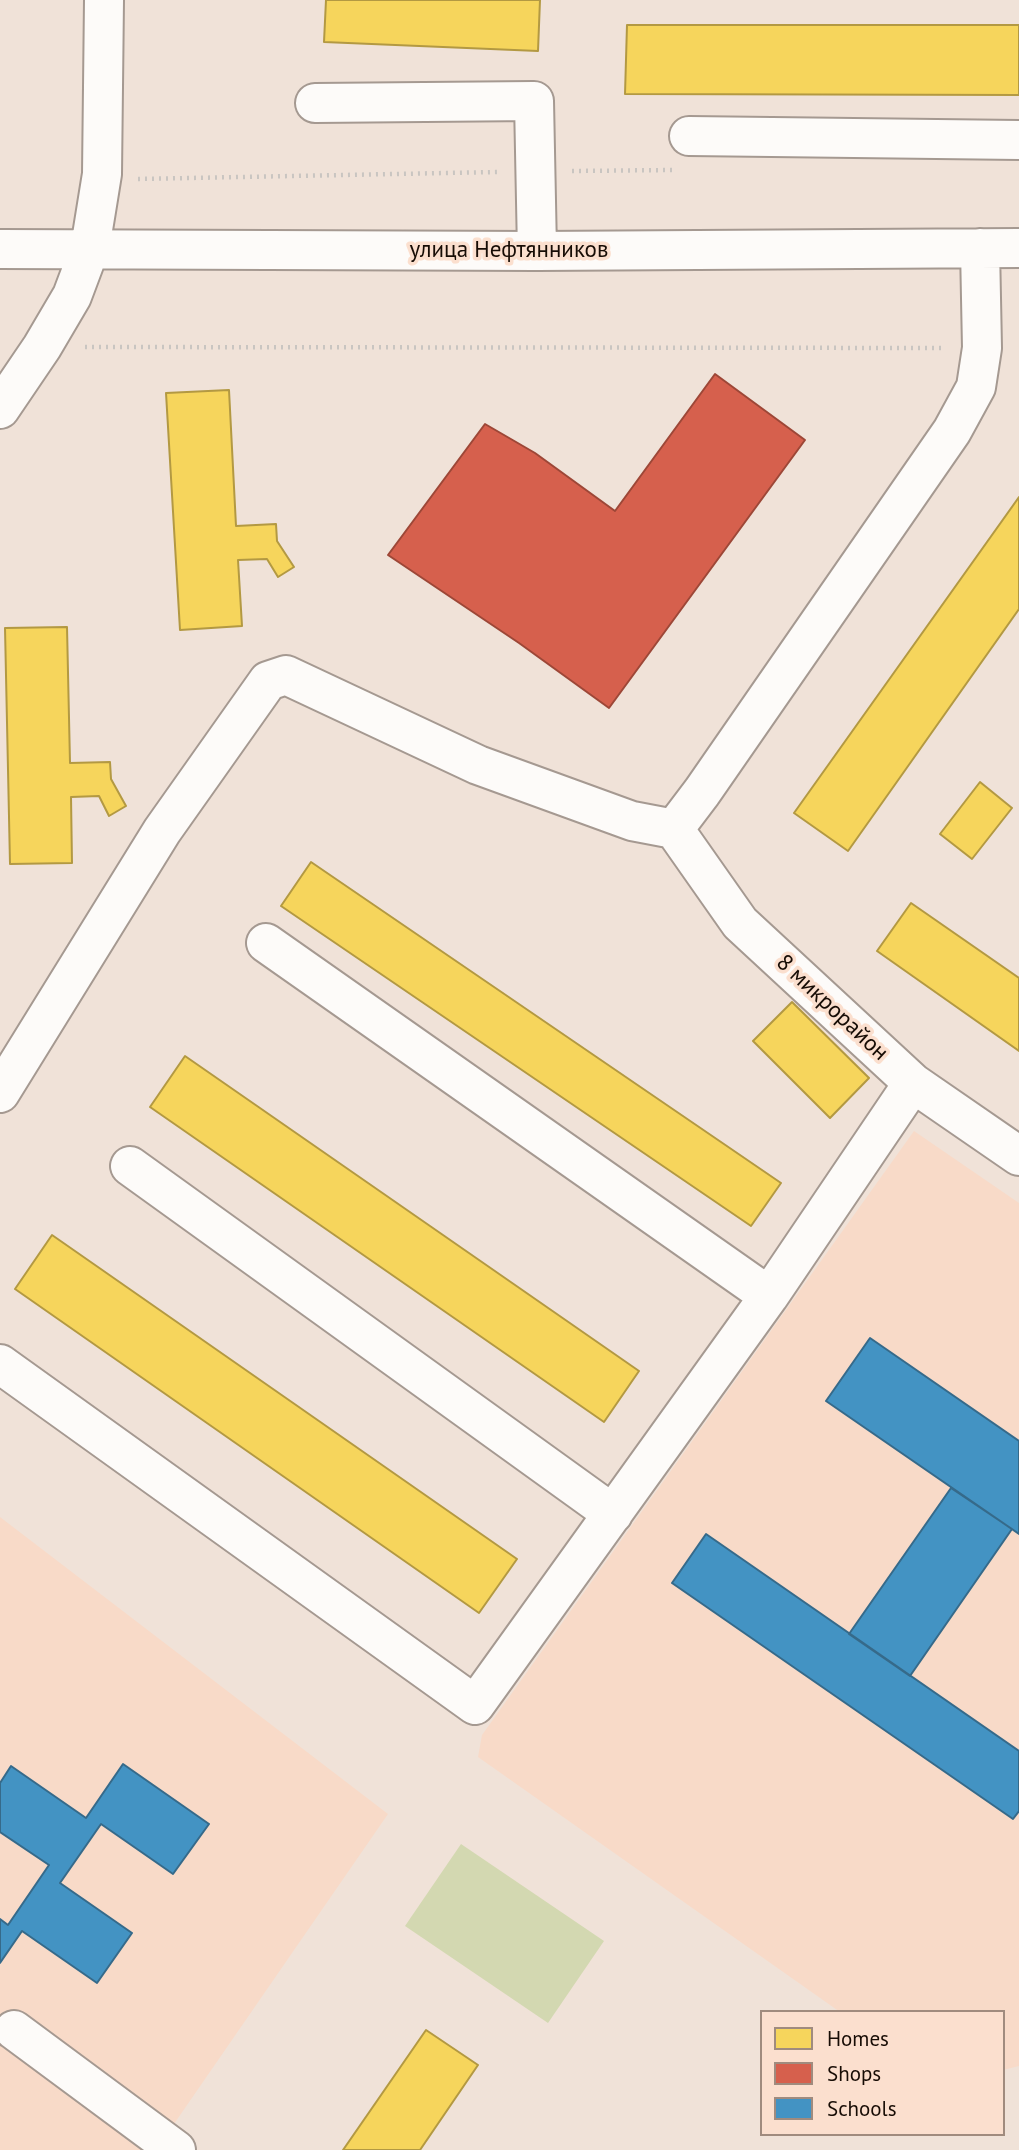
<!DOCTYPE html>
<html>
<head>
<meta charset="utf-8">
<style>
  body { margin:0 }
  #map { position:relative; width:1019px; height:2150px; overflow:hidden; background:#f0e2d8; font-family:"PT Sans",sans-serif }
  canvas { display:block }
  .legend { position:absolute; left:760px; top:2010px; width:245px; height:126px; box-sizing:border-box; background:#fbdfce; border:2px solid #a08b7e; margin:0; padding:9px 12px; list-style:none; font-size:21px; color:#170c05 }
  .legend li { display:flex; align-items:center; gap:14px; height:35px }
  .legend b { width:35px; border:2px solid #a08b7e }
</style>
</head>
<body>
<div id="map">
<canvas width="1019" height="2150"></canvas>
<ul class="legend">
<li><b style="height:19px;background:#f6d55c"></b>Homes</li>
<li><b style="height:19px;background:#d6604d"></b>Shops</li>
<li><b style="height:19px;background:#4393c3"></b>Schools</li>
</ul>
</div>
<script>
const c = document.querySelector('canvas').getContext('2d');
c.lineJoin = 'round';
function paint(path, color) { c.fillStyle = color; c.fill(path, 'evenodd'); }
function strokePath(path, color, width, dash) { c.strokeStyle = color; c.lineWidth = width; c.lineCap = dash ? 'butt' : 'round'; c.setLineDash(dash || []); c.stroke(path); }
function write(font, color, halo, rows, align = 'center') {
  c.font = font + ' "PT Sans",sans-serif'; c.lineWidth = 7; c.setLineDash([]); c.textBaseline = 'middle'; c.strokeStyle = halo; c.fillStyle = color; for (const [text, x, y, turn = 0] of rows) {
    c.save(); c.translate(x, y); c.rotate((+turn || 0) * Math.PI / 180); c.textAlign = isNaN(turn) ? turn : align; if (halo) c.strokeText(text, 0, 0); c.fillText(text, 0, 0); c.restore();
  }
}
const built = new Path2D(`
  M914,1131L1019,1203V2066L1003,2070V2012H840L478,1757L482,1735Z
  M0,1517L388,1814L156,2150H0Z`);
const green = new Path2D(`
  M461,1844L604,1941L548,2023L405,1926Z`);
const homes = new Path2D(`
  M326,0H540L538,51L324,42Z
  M627,25H1019V95L625,94Z
  M229,390L236,526L276,524L277,541L294,567L278,577L267,559L238,560L242,626L180,630L166,393Z
  M1019,497V609L848,851L794,813Z
  M67,627L70,763L110,762L111,779L126,806L109,816L99,796L71,797L72,863L10,864L5,628Z
  M980,782L1012,808L972,859L940,834Z
  M311,862L781,1183L751,1226L281,906Z
  M911,903L1019,978V1051L877,951Z
  M792,1002L869,1078L830,1118L753,1041Z
  M185,1056L639,1371L604,1422L150,1107Z
  M52,1235L517,1559L479,1613L15,1289Z
  M426,2030L478,2065L420,2150H343Z`);
const shops = new Path2D(`
  M715,374L805,440L609,708L519,643L388,555L485,424L535,453L615,511Z`);
const schools = new Path2D(`
  M870,1338L1019,1441V1534L826,1401Z
  M951,1488L1012,1529L910,1676L849,1634Z
  M706,1534L1019,1751V1811L1013,1819L672,1583Z
  M123,1764L209,1824L173,1874L101,1824L60,1883L132,1933L97,1983L22,1931L0,1963V1919L8,1925L49,1865L0,1832V1783L11,1766L86,1818Z`);
const path = new Path2D(`
  M572,171L672,170
  M138,179L497,172
  M85,347L944,348`);
const minor = new Path2D(`
  M315,103L534,101L537,251
  M689,136L1019,140
  M0,249L537,251L1019,248
  M0,409L42,347L72,296L90,248L102,174L104,0
  M674,829L740,923L913,1083L1019,1156
  M266,943L769,1296
  M0,1093L162,831L268,681L286,675L478,765L632,821L674,829L702,792L952,431L976,387L982,348L980,248
  M130,1166L613,1514
  M0,1364L475,1705L769,1296L913,1083
  M14,2030L176,2150`);
const streetNames = [
  ["улица Нефтянников",509,250],
  ["8 микрорайон",832,1008,43]
];
paint(built, '#f8dac8');
paint(green, '#d3d8b1');
paint(homes, '#f6d55c');
strokePath(homes, '#b39942', 2);
paint(shops, '#d6604d');
strokePath(shops, '#9d4737', 2);
paint(schools, '#4393c3');
strokePath(schools, '#366a8a', 2);
strokePath(minor, '#a59991', 42);
strokePath(path, '#c9c5c1', 4.5, [2, 5]);
strokePath(minor, '#fdfbf9', 38);
write('23px', '#170c05', '#fbdfce', streetNames);
</script>
</body>
</html>
